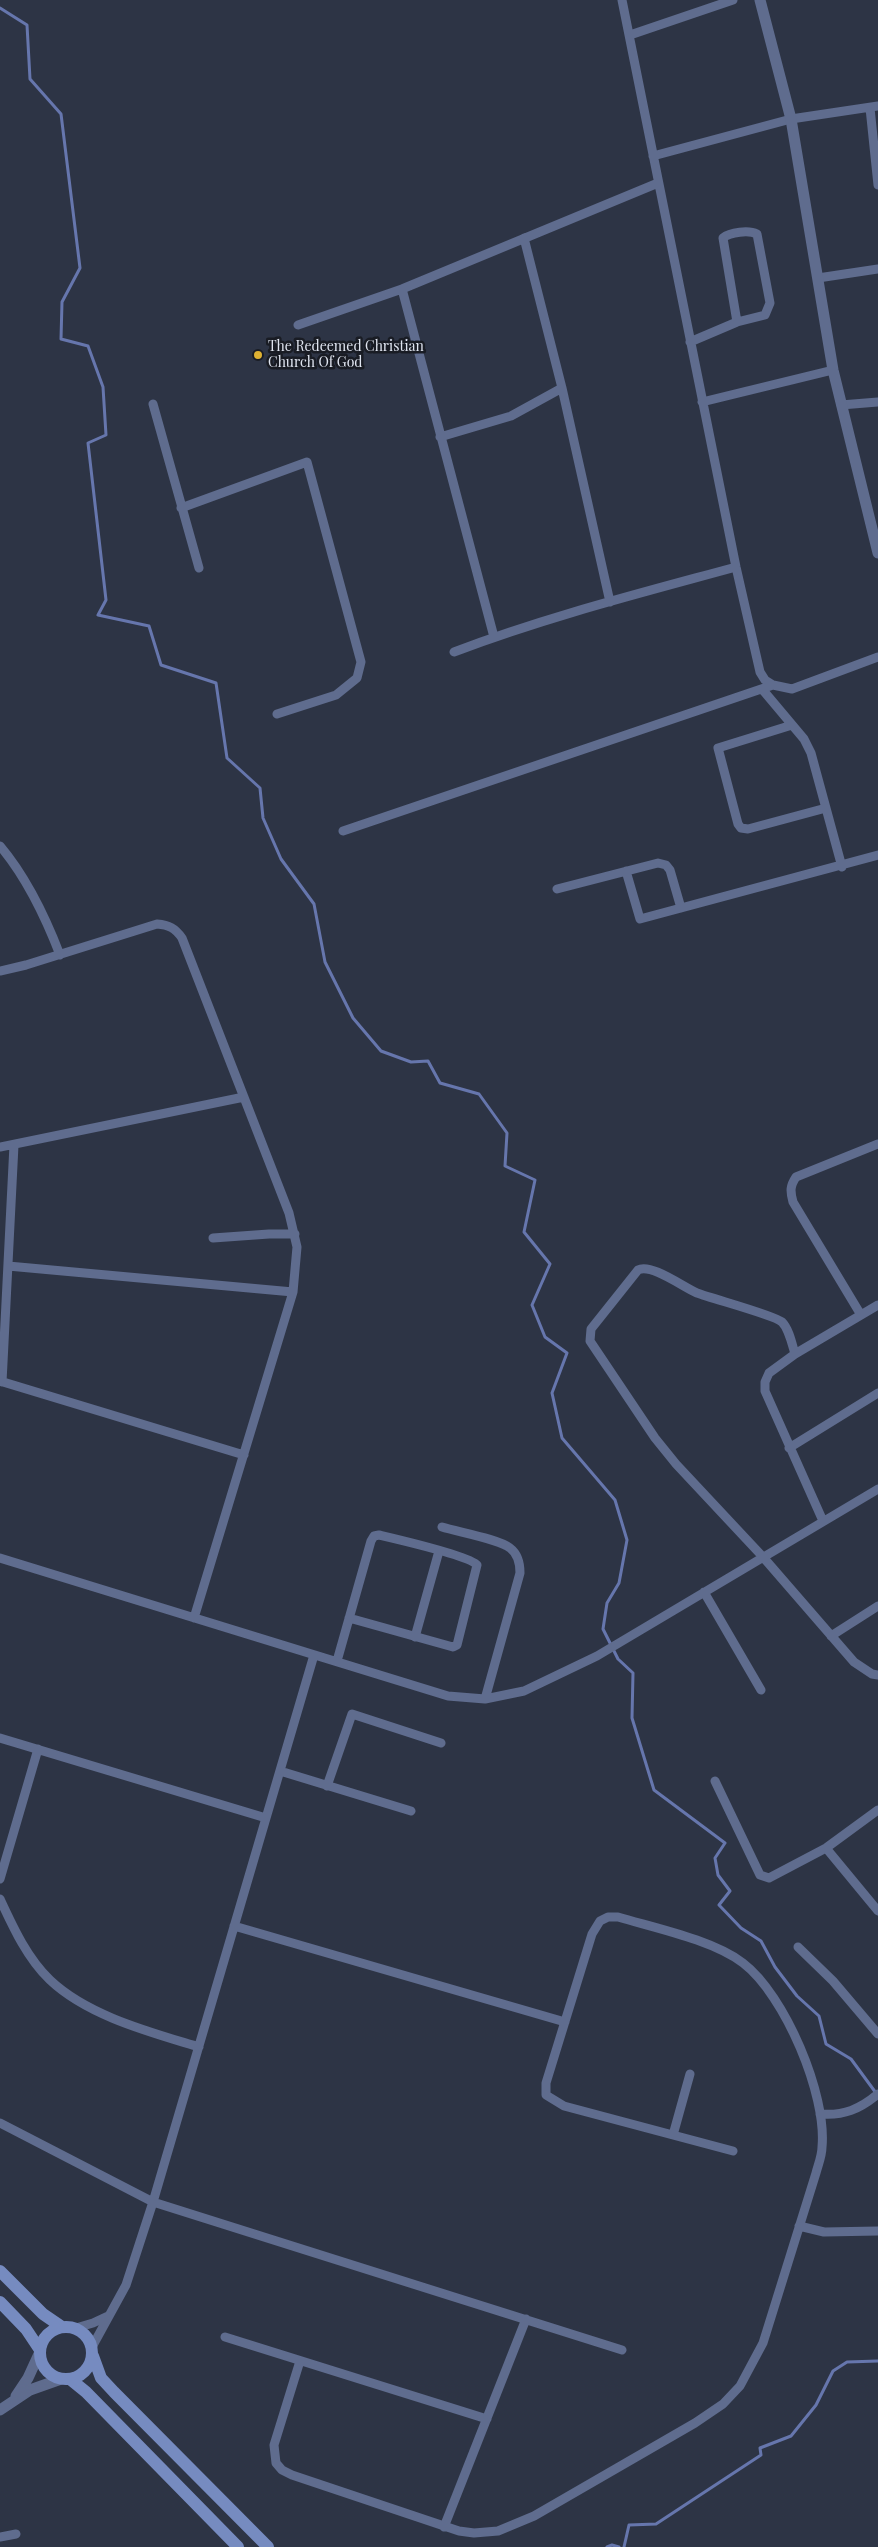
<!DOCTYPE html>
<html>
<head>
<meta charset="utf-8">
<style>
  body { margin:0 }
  canvas { display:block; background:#2d3445 }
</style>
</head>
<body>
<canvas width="878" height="2547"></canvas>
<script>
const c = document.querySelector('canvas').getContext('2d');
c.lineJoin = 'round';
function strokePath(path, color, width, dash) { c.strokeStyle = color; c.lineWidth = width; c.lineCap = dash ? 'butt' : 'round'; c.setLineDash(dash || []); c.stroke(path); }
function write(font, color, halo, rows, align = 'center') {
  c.font = font + ' "Playfair Display",serif'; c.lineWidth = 5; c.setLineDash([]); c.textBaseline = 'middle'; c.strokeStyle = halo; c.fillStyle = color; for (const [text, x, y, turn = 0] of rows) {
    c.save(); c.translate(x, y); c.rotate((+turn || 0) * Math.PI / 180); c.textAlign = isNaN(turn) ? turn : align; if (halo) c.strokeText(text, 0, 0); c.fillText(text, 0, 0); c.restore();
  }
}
const stream = new Path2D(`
  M0,8L27,25L30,79L61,114L80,268L62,302L61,339L88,346L103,387L106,435L88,443L106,600L98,615L149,626L161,665L216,683L227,758L260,788L263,818L281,859L314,904L325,962L353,1018L381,1051L411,1062L428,1061L440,1083L479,1094L507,1133L505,1166L535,1180L524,1232L550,1264L532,1305L545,1337L567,1353L552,1393L562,1438L615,1500L627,1540L619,1583L607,1603L603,1629L618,1659L633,1673L632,1718L654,1790L725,1843L715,1858L718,1875L730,1891L719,1905L741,1928L761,1941L775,1967L797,1996L819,2016L826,2044L851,2059L876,2093
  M607,2547L612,2545L619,2547
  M624,2547L629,2525L656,2524L761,2455L760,2448L791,2436L816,2405L833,2371L847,2362L878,2361`);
const minor = new Path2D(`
  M622,0L736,567L760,672L765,680L773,685L792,689L878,657
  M630,35L733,0
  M870,108L878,185
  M653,156L791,119L878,106
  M524,238L562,388L610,602
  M818,278L878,269
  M402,289L494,637
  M298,325L402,289L658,183
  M690,342L737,322L765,315L770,303L757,234C749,230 730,232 723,238L737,322
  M702,402L833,370
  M153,404L199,568
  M841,405L878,402
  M440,437L511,416L562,388
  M181,508L307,462L361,662L357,678L336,695L277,714
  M454,652C546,617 641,593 736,567
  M762,689L804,739L811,753L842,867
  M792,725L718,748L738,824L741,828L748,829L826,808
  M343,831L773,685
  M0,846C27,878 45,916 60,955
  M626,871L640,919L878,855
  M557,889L658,863L666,865L670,870L681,908
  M0,971L26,965L157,924C169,925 175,928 182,938L289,1213L297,1247L293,1292L194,1618
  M0,1147L244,1097
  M213,1238L269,1234H295
  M8,1266L293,1292
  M861,1315L793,1202C790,1191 790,1186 796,1177L878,1144
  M795,1354C792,1344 789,1329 782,1322C774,1315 713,1299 697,1293C683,1287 651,1263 638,1270L591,1329L590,1341L655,1438L676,1464L763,1557L854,1662L872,1674L878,1675
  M0,1381L244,1455
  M2,1382L14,1145
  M789,1448L878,1393
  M823,1521L765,1391V1382L769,1373L795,1354L878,1305
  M442,1527C458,1532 499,1539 510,1548C518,1554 520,1564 520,1573L485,1699
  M0,1558L448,1696L485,1699L524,1691L597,1656L878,1489
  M704,1592L761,1690
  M831,1636L878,1606
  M415,1637L439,1551
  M337,1661L371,1541L374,1536L379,1535C396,1539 470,1556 477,1565L457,1645L453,1647L349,1618
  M0,1738L266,1818
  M280,1771L411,1811
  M715,1781L760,1875L769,1878L826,1848L878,1810
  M327,1786L352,1714L441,1743
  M826,1848L878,1911
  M0,1879L38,1749
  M0,1899C13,1927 27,1958 50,1980C88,2016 150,2032 199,2047
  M234,1926L565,2022
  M798,1947L833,1981L878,2034
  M820,2114C844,2116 860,2109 878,2094
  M0,2123L153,2202L622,2350
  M673,2135L690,2074
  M799,2226L824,2232L878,2231
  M76,2328L93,2323L108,2316
  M225,2337L487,2419
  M92,2347L126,2285L153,2202L314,1655
  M300,2361L274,2445L276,2463L282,2470L292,2475L459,2531L474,2533L498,2531L534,2516L695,2423L723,2404L740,2386L763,2343L816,2173C818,2165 822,2156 822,2147C827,2095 785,1995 743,1963C713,1940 655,1928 618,1917H608L600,1921L592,1934L546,2083V2095L564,2106L733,2151
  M444,2527L526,2319
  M0,2537L16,2534`);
const tertiary = new Path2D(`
  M760,0L791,119L833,370L878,553
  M16,2396L28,2378L39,2354
  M0,2410L30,2390L61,2379`);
const secondary = new Path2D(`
  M0,2271L43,2314L62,2327
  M0,2302L26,2329L40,2350
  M40 2353a26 26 0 1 1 52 0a26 26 0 1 1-52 0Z
  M93,2356L101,2378L114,2392L268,2547
  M70,2379L86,2392L238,2547`);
const markers = [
  [258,355,5,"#deb133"]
];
const poiNames = [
  ["The Redeemed Christian",268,347],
  ["Church Of God",268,363]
];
strokePath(stream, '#6676ad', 3);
strokePath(minor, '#5f6c8e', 9);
strokePath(tertiary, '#5f6c8e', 11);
strokePath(secondary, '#768bc0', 12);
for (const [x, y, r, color] of markers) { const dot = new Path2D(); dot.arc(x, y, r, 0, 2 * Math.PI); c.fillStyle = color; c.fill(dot); strokePath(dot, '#191c24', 2); }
write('14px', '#e0e5f0', '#191c24', poiNames, 'left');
</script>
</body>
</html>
